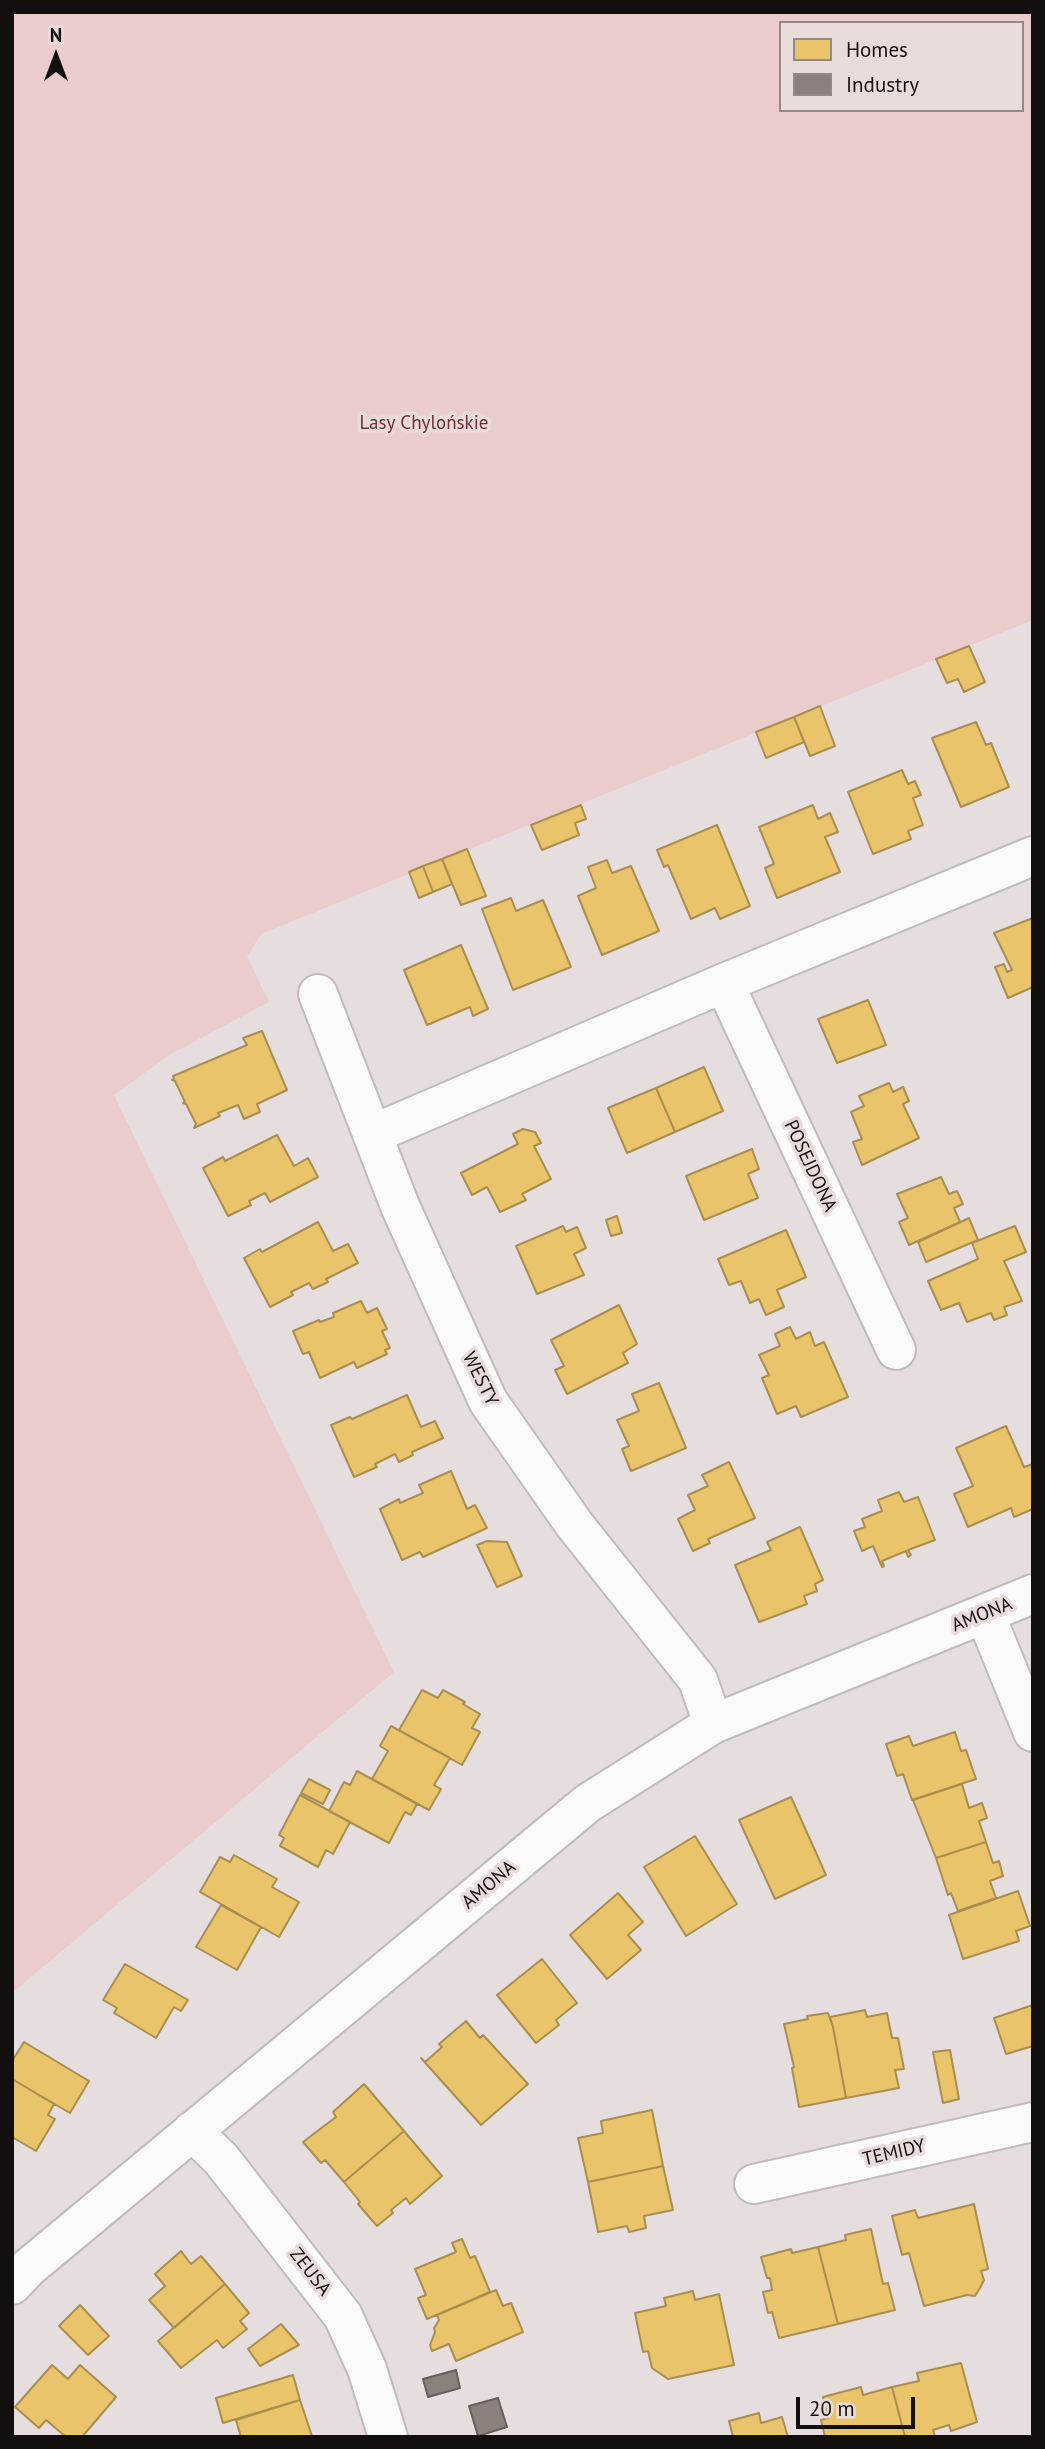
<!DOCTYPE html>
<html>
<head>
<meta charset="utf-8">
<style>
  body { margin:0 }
  #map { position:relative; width:1045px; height:2449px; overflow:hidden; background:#e6dede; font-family:"PT Sans",sans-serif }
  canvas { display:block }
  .frame { position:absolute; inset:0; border:14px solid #140f0f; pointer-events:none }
  .legend { position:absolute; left:779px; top:21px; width:245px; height:91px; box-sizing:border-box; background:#eadbdb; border:2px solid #948989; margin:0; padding:9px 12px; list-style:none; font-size:21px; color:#140f0f }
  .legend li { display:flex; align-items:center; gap:14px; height:35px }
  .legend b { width:35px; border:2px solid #948989 }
  .north { position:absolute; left:21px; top:21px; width:70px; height:70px; -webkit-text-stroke:5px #eadbdb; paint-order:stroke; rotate:0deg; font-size:19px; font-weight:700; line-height:28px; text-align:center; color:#140f0f }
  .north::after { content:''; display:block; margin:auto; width:24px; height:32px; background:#140f0f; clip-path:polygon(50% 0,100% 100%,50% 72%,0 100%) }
  .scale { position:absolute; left:796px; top:2397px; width:119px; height:32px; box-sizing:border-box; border:4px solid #140f0f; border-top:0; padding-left:9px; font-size:21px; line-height:24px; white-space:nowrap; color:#140f0f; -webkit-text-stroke:5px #eadbdb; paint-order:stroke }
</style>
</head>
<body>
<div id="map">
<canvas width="1045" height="2449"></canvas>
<div class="frame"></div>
<ul class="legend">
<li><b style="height:19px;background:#e9c46a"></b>Homes</li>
<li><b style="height:19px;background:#8a817c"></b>Industry</li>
</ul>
<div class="north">N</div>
<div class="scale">20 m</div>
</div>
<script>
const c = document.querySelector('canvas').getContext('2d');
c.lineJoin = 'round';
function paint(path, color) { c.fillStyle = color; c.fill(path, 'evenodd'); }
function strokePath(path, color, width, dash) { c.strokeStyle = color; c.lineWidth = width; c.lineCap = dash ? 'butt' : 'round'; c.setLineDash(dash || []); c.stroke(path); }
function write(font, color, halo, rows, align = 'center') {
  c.font = font + ' "PT Sans",sans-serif'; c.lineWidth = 7; c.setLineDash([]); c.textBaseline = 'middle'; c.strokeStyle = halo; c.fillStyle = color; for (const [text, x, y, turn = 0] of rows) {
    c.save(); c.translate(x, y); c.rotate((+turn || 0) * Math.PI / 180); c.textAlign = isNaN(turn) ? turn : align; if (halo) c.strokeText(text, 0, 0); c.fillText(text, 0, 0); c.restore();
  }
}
const green = new Path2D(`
  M12,12H1033V620L261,934L247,957L269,1002L171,1054L114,1095L394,1672L12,1993ZM781,23H1022V110H781Z`);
const homes = new Path2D(`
  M969,646L985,682L964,692L958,679L947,683L936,659Z
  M820,706L835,746L810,756L794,717Z
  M794,717L804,742L766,758L756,732Z
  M976,722L986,745L991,743L1009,787L961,807L932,738Z
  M902,770L908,784L915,781L921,795L913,798L923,825L908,831L911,839L873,854L848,792Z
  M581,805L586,819L575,823L579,835L542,850L531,825Z
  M813,805L818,819L830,813L838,832L825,837L840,872L777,898L765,868L774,864L759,827Z
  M717,825L750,906L720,919L715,908L691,919L668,865L664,867L657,850Z
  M467,849L486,896L461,905L442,859Z
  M442,859L452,884L433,892L423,866Z
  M607,860L612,873L631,866L659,931L602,955L578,896L596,888L588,867Z
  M423,866L433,892L419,898L409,872Z
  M511,898L516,911L543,900L571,967L513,990L482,909Z
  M1033,918V987L1008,998L995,967L1004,964L1007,972L1012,970L994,933Z
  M461,945L488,1009L473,1016L470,1007L427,1025L404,970Z
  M868,1000L886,1045L837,1063L818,1019Z
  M262,1031L287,1090L257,1104L260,1112L244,1119L238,1105L218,1113L220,1116L194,1128L196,1124L186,1104L183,1103L185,1102L175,1081L172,1080L174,1079L173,1076L247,1045L243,1038Z
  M704,1067L723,1111L675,1132L656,1088Z
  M889,1083L893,1092L903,1087L909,1101L903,1104L919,1138L862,1165L853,1142L862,1139L851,1112L864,1106L859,1096Z
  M656,1088L675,1132L627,1153L608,1108Z
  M523,1129L535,1132L541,1143L534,1146L551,1179L522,1194L526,1200L500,1212L487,1187L472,1195L461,1173L518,1144L513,1134Z
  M277,1135L294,1166L308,1158L318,1177L270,1202L265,1193L249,1201L251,1205L228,1216L203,1168L223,1157L225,1161Z
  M752,1149L759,1169L748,1174L758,1198L704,1220L686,1176Z
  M941,1177L949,1194L957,1191L963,1204L954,1208L960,1222L909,1245L899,1222L908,1218L897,1194Z
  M617,1216L622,1233L611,1236L606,1220Z
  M969,1218L978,1240L926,1262L918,1242Z
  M318,1222L333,1251L348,1244L358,1263L326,1279L328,1282L313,1289L309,1283L291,1292L293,1295L270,1307L244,1258L260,1249L262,1252Z
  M563,1226L566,1232L577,1227L586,1248L574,1254L584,1275L537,1294L516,1246Z
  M1015,1226L1026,1252L1004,1261L1022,1301L1004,1307L1007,1315L994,1320L991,1313L967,1322L959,1303L941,1310L928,1281L978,1259L972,1243Z
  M786,1230L806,1277L777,1290L784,1307L766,1315L759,1299L750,1303L741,1281L729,1285L718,1259Z
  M361,1301L367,1313L377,1308L387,1329L382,1331L390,1348L385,1350L387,1354L357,1368L354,1362L320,1378L309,1352L303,1354L293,1331L319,1320L320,1322L334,1317L333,1313Z
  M619,1305L637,1344L623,1353L628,1363L567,1394L555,1370L564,1366L551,1340Z
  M790,1327L796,1339L810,1332L815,1346L824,1342L848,1397L801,1417L796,1406L777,1414L762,1378L769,1375L759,1355L780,1346L775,1334Z
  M659,1383L686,1448L631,1471L622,1449L629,1446L617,1420L639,1411L632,1394Z
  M407,1395L421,1427L435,1421L443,1438L412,1452L413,1455L399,1462L395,1454L375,1464L377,1467L354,1477L331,1425L350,1417L352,1419Z
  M1006,1426L1024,1467L1033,1464V1509L1014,1517L1011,1508L968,1527L954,1494L973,1486L956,1448Z
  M729,1462L755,1518L708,1539L710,1543L693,1551L678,1519L695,1510L688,1495L708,1486L702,1475Z
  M451,1471L467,1509L475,1505L487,1528L423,1557L420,1552L402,1560L380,1509L399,1499L400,1503L423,1493L419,1485Z
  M899,1492L904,1502L918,1497L935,1540L908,1550L911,1555L908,1557L906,1551L882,1561L884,1566L882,1567L873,1546L862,1551L854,1531L865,1527L862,1519L882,1511L878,1500Z
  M800,1527L823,1580L815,1584L817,1591L804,1596L807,1604L759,1622L735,1565L771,1550L767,1542Z
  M487,1541L507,1542L522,1576L497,1587L477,1545Z
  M422,1690L438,1698L443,1690L465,1702L463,1704L480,1714L472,1728L480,1732L462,1765L399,1730Z
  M391,1726L450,1758L434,1785L441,1789L429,1810L372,1779L388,1751L380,1746Z
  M955,1732L961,1751L966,1750L976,1779L912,1800L903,1774L897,1776L886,1744L909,1736L913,1746Z
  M357,1771L417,1804L411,1815L405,1812L389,1843L329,1811L344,1782L350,1785Z
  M309,1779L330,1790L323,1804L301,1793Z
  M962,1784L969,1808L982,1803L987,1818L979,1821L986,1842L936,1858L913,1800Z
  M300,1795L350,1822L333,1854L326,1850L318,1867L280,1846L284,1838L279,1835Z
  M791,1797L826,1875L775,1899L739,1820Z
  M695,1836L737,1904L686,1936L644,1867Z
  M986,1842L993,1863L999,1861L1003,1876L990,1881L996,1898L958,1911L951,1893L948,1895L936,1858Z
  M234,1855L277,1879L272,1887L299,1902L279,1937L200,1892L220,1857L230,1862Z
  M1018,1891L1030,1926L1016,1931L1019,1941L963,1959L949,1915Z
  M618,1893L643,1922L628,1935L641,1950L607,1979L570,1935Z
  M221,1905L261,1927L237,1970L196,1947Z
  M542,1959L577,2003L556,2020L559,2025L536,2043L497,1995Z
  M125,1964L188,2000L181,2011L174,2007L156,2038L114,2013L117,2008L103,2000Z
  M1033,2005V2046L1006,2054L994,2018Z
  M865,2010L867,2017L887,2013L892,2038H898L904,2069L895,2070L899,2088L846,2098L833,2027L830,2017Z
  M828,2013L833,2027L846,2098L799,2107L792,2068L794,2067L784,2024L808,2019L807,2016Z
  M466,2021L480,2038L483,2035L528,2084L481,2125L421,2058L425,2062L442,2047L439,2044Z
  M24,2042L89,2081L70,2113L12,2079V2061Z
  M950,2050L959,2099L943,2103L933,2052Z
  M12,2079L54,2104L48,2115L55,2119L36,2151L12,2137Z
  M364,2084L404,2131L344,2182L325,2160L321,2163L303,2142L336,2117L333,2112Z
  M652,2110L663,2166L588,2182L578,2138L603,2133L601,2121Z
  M404,2131L442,2176L410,2204L406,2198L391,2210L393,2213L377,2226L358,2204L360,2202L344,2182Z
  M663,2166L673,2210L644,2216L646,2228L629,2232L627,2226L598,2232L588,2182Z
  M974,2204L988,2269L981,2271L984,2280L980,2288L975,2296L967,2295L924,2306L909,2253L902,2255L892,2216L915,2210L918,2218Z
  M871,2229L883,2284L888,2283L895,2310L838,2324L818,2247L846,2240L845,2235Z
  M462,2239L470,2258L475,2256L490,2292L427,2319L418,2298L426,2295L415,2269L456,2252L452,2243Z
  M818,2247L838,2324L779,2338L772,2312L768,2313L763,2292L772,2290L770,2278H767L761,2257L791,2249L792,2253Z
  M181,2251L191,2264L201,2256L225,2284L174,2328L149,2300L165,2286L155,2274Z
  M225,2284L249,2313L240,2321L247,2329L223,2348L217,2340L181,2368L158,2341Z
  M496,2290L503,2306L511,2303L523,2332L456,2361L449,2344L432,2351L430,2345L435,2332L434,2328L439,2320L437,2315Z
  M693,2291L695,2300L719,2294L734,2365L668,2379L652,2368L648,2351L643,2352L635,2313L666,2306L664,2298Z
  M80,2305L109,2336L88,2355L59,2326Z
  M281,2324L299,2345L260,2366L248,2349Z
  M961,2363L977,2422L951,2431L949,2425L933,2430L935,2437H905L892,2387L919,2381L917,2373Z
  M52,2365L68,2379L80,2365L116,2397L82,2437H66L46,2420L39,2428L15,2407Z
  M293,2375L300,2400L223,2423L216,2398Z
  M861,2387L863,2395L892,2387L905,2437H825L821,2420L828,2418L823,2397Z
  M300,2400L312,2436L241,2437L236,2420Z
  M759,2413L761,2423L782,2417L788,2437H733L729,2421Z`);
const industry = new Path2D(`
  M456,2370L460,2388L428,2397L423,2379Z
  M498,2398L507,2427L478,2436L469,2406Z`);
const minor = new Path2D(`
  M724,983L896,1350
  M318,994L400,1206L488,1401L574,1524L698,1680L713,1724
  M373,1134L724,983L1033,856
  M985,1614L1033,1732
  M192,2131L221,2159L343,2316L367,2369L388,2437
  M754,2184L1033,2122
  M12,2285L28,2268L588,1803L713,1724L1033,1594`);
const parkNames = [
  ["Lasy Chylońskie",424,424]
];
const streetNames = [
  ["POSEJDONA",810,1166,65],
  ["WESTY",480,1379,64],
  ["AMONA",982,1615,-22],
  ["AMONA",489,1885,-40],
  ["TEMIDY",894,2153,-13],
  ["ZEUSA",310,2272,52]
];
paint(green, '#ebcccc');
paint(homes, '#e9c46a');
strokePath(homes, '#a98e4f', 2);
paint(industry, '#8a817c');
strokePath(industry, '#675f5b', 2);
strokePath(minor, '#c1bbbb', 42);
strokePath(minor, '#fbfafa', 38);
write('19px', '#6e2e32', '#eadbdb', parkNames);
write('19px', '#140f0f', '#eadbdb', streetNames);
</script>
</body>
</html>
